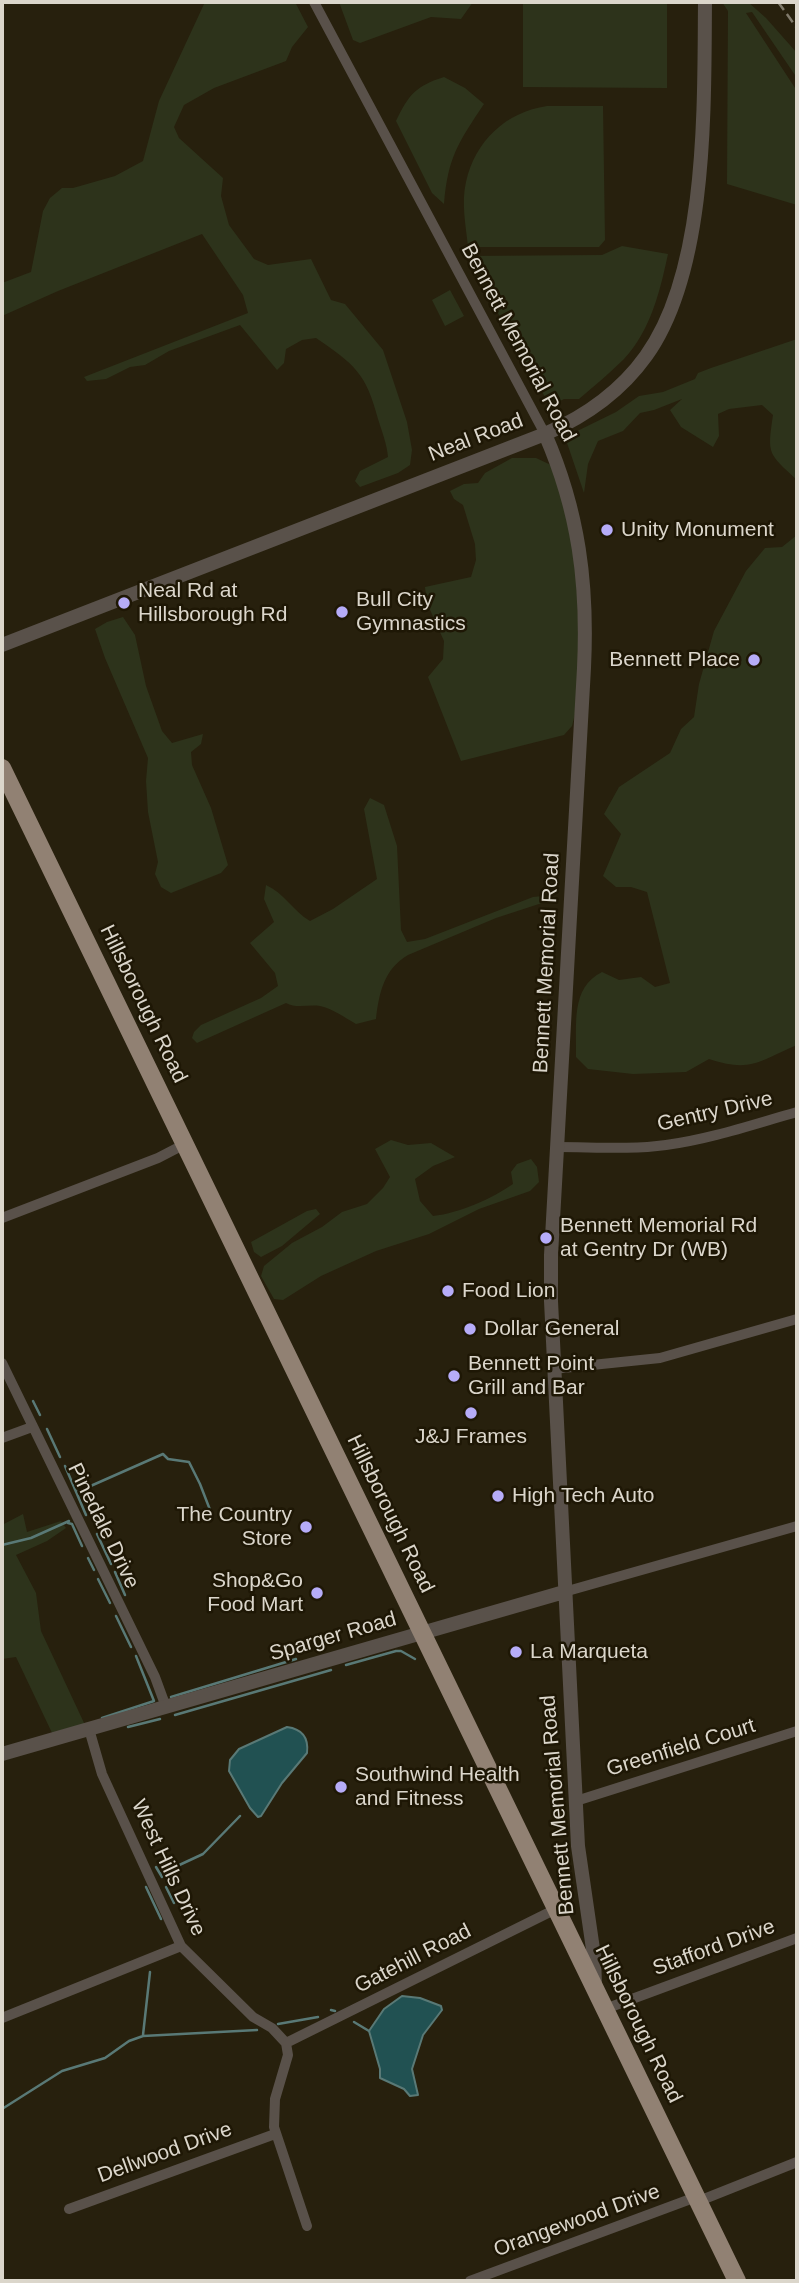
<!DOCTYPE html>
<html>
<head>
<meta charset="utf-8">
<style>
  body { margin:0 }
  #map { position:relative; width:799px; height:2283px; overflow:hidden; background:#27200d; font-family:Arial,sans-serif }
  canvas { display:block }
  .frame { position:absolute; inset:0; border:4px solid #dbd6cb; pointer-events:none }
</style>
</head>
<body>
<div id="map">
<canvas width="799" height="2283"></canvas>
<div class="frame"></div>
</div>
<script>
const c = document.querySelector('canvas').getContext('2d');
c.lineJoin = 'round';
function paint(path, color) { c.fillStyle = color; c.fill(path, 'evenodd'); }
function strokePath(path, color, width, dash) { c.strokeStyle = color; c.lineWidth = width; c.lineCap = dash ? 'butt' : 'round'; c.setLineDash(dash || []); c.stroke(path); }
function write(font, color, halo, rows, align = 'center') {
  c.font = font + ' Arial,sans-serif'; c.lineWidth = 5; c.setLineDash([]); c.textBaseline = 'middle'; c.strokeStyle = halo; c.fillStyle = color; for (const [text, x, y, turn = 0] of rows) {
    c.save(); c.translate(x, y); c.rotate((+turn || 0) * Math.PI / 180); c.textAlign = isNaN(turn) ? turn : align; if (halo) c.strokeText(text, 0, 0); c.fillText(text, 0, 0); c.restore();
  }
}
const green = new Path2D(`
  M205,2H295L308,27L292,47L286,61L214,88L184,105L174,127L179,138L223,178L221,196L229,225L254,259L268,265L311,259L331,300L345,304L383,350L407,422L412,450L410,465L398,473L360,487L355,481L360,471L388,457C387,444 382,432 378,419C366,373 355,365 316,338L302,340L286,349L284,363L277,370L240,325L169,351L145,365L130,367L106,379L87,381L84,377L248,313L243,295L202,234L58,291L2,316V283L31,272L43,211L50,198L62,188H73L115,176L143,161L159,101Z
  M339,2H473L461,19L431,17L360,43L353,40Z
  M523,2H667V88L523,87Z
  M722,2H748L766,18L797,53V78L752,12L746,13L797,91V205L727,184L728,11Z
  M444,77L465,88L484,104C458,143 448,157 444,204L432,193L396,121C409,94 416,86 444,77Z
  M547,106H603L605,240L599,247H468C466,226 461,203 466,182C475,141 506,112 547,106Z
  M622,246L668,254C660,291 651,330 624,359C610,373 594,386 579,399H564L550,406L466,256L602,255Z
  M450,290L464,316L445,326L432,300Z
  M797,339V480C768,453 767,455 773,415L762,405L729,409L718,414L719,436L713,447L681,427L670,410L682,399L654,410L640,413L623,431L598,441L588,464L584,493L565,437L616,412L639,396L663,392L695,379L698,373L711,368Z
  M512,458H536L551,465L577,536L579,698L572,726L564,735L461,761L428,677L443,659L444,641L427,603L425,587L471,577L476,560L475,544L463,505L454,499L450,491L464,484L478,483L485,473Z
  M797,535V1045C759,1061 751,1073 709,1059L686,1072L633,1074L588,1069L576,1057C577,1025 570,988 602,972L619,980L641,977L655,987L670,983L647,892L631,887H616L603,876L621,834L604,814L619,787L670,753L681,729L694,717L699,684L714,631L746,571L765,548L782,547Z
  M123,617L135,635L146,686L162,731L172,743L203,734L201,744L191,752L192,765L211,808L228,865L221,873L171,893L161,887L155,874L158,862L148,812L146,781L148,758L105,658L95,629L107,622Z
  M370,798L384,805L397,846L401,930L407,942L425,939L533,897L543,896L542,903L496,918L408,955C384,969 379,993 376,1019L356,1024C344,1017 333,1009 320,1006C308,1004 297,1009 286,1003L197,1043L192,1038L194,1032L201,1025L261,998L278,986L275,973L250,943L274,922L264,899L266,885C284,893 293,911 310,921L333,909L377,879L364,809Z
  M391,1140L408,1145L431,1143L455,1157L433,1166L415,1179L420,1201L433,1216C460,1213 491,1199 513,1184L511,1172L517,1164L531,1159L537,1167L539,1182L530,1191L479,1209L429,1234L376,1251L321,1276L283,1300L274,1299L261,1276L264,1266L292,1243L322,1227L342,1212L367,1204L383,1188L390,1177L375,1149Z
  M316,1209L320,1214L282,1246L261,1257L254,1252L251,1242L307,1211Z
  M23,1514L27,1532L61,1521L66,1528L47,1541L16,1555L36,1593L41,1631L85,1725L53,1735L16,1657L2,1659V1525Z`);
const water = new Path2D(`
  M287,1727C302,1729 309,1737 307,1753L282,1783L261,1816L258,1817L250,1808L229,1771L230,1760L239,1749Z
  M402,1996L420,1998L441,2006L442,2010L423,2035L412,2069L418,2095L410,2096L404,2089L380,2078V2069L369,2031L384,2009Z`);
const stream = new Path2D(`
  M33,1401L40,1415
  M47,1429L60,1457
  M65,1466L86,1515
  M77,1492L163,1454L168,1459L189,1462L200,1484L212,1515
  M68,1523L72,1524L82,1546
  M97,1534L111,1564
  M2,1545L31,1538L69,1521
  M88,1558L94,1570
  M115,1572L125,1595
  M98,1579L110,1603
  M116,1616L131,1647
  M346,1665L396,1651H401L415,1659
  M171,1697L296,1659
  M175,1715L331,1670
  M102,1718L154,1701L136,1656
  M128,1727L160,1719
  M156,1867L162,1877
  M160,1874L203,1854L240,1816
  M146,1887L161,1919
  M166,1887L174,1903
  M331,2010L335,2011
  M354,2022L369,2031
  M278,2024L318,2017
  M143,2035L150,1972
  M2,2109L62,2071L105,2058L129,2041L143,2036L257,2030`);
const minor = new Path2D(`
  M314,2L545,434
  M557,1147C594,1147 630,1150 666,1145C711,1139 754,1124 797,1112
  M2,1218L158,1158L185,1144
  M2,1363L155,1677L166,1707
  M553,1369L660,1358L797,1319
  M2,1438L32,1427
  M564,1592L797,1526
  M89,1729L102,1774L181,1946L253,2017L272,2028L286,2043L288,2055L275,2099L274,2127L307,2226
  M576,1801L797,1731
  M605,2009L797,1938
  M2,2018L181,1946
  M286,2043L556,1909
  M699,2201L797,2162
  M69,2209L275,2134
  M470,2281L696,2197`);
const tertiary = new Path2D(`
  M545,434C579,512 588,584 584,668L551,1255V1301L578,1846L594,1956L595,1985
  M2,645L545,434C584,417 621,391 646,356C708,270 704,105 705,2
  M2,1754L564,1592`);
const primary = new Path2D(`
  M2,768L737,2281`);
const rail = new Path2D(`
  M778,2L797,28`);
const markers = [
  [607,530,7,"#b6acf8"],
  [124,603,7,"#b6acf8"],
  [342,612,7,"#b6acf8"],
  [754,660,7,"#b6acf8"],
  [546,1238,7,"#b6acf8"],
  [448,1291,7,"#b6acf8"],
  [470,1329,7,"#b6acf8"],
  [454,1376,7,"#b6acf8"],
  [471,1413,7,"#b6acf8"],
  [498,1496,7,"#b6acf8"],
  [306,1527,7,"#b6acf8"],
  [317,1593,7,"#b6acf8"],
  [516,1652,7,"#b6acf8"],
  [341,1787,7,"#b6acf8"]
];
const streetNames = [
  ["Bennett Memorial Road",518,343,62],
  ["Neal Road",476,438,-21],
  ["Bennett Memorial Road",547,963,-87],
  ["Hillsborough Road",143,1004,64],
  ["Gentry Drive",715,1112,-13],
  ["Hillsborough Road",390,1514,64],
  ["Pinedale Drive",103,1526,64],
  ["Sparger Road",333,1637,-16],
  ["Greenfield Court",681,1748,-17],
  ["Bennett Memorial Road",558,1805,-95],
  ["West Hills Drive",168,1868,65],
  ["Stafford Drive",714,1948,-20],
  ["Gatehill Road",413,1959,-27],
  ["Hillsborough Road",638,2024,64],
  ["Dellwood Drive",165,2153,-20],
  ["Orangewood Drive",577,2221,-20]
];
const poiNames = [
  ["Unity Monument",621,530],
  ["Neal Rd at",138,591],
  ["Hillsborough Rd",138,615],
  ["Bull City",356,600],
  ["Gymnastics",356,624],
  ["Bennett Place",740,660,"right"],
  ["Bennett Memorial Rd",560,1226],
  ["at Gentry Dr (WB)",560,1250],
  ["Food Lion",462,1291],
  ["Dollar General",484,1329],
  ["Bennett Point",468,1364],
  ["Grill and Bar",468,1388],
  ["J&J Frames",471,1437,"center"],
  ["High Tech Auto",512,1496],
  ["The Country",292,1515,"right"],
  ["Store",292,1539,"right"],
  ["Shop&Go",303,1581,"right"],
  ["Food Mart",303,1605,"right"],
  ["La Marqueta",530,1652],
  ["Southwind Health",355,1775],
  ["and Fitness",355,1799]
];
paint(green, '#2d331b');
paint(water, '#215152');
strokePath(water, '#597976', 2);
strokePath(stream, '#597976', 2.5);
strokePath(minor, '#59514a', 10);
strokePath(tertiary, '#59514a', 14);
strokePath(primary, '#918173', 18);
strokePath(rail, '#817b6c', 2.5, [10, 5]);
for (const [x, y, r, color] of markers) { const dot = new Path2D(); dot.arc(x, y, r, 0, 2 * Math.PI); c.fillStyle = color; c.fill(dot); strokePath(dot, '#1e1705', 2.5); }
write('21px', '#dbd6cb', '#1e1705', streetNames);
write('21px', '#dbd6cb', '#1e1705', poiNames, 'left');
</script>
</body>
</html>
